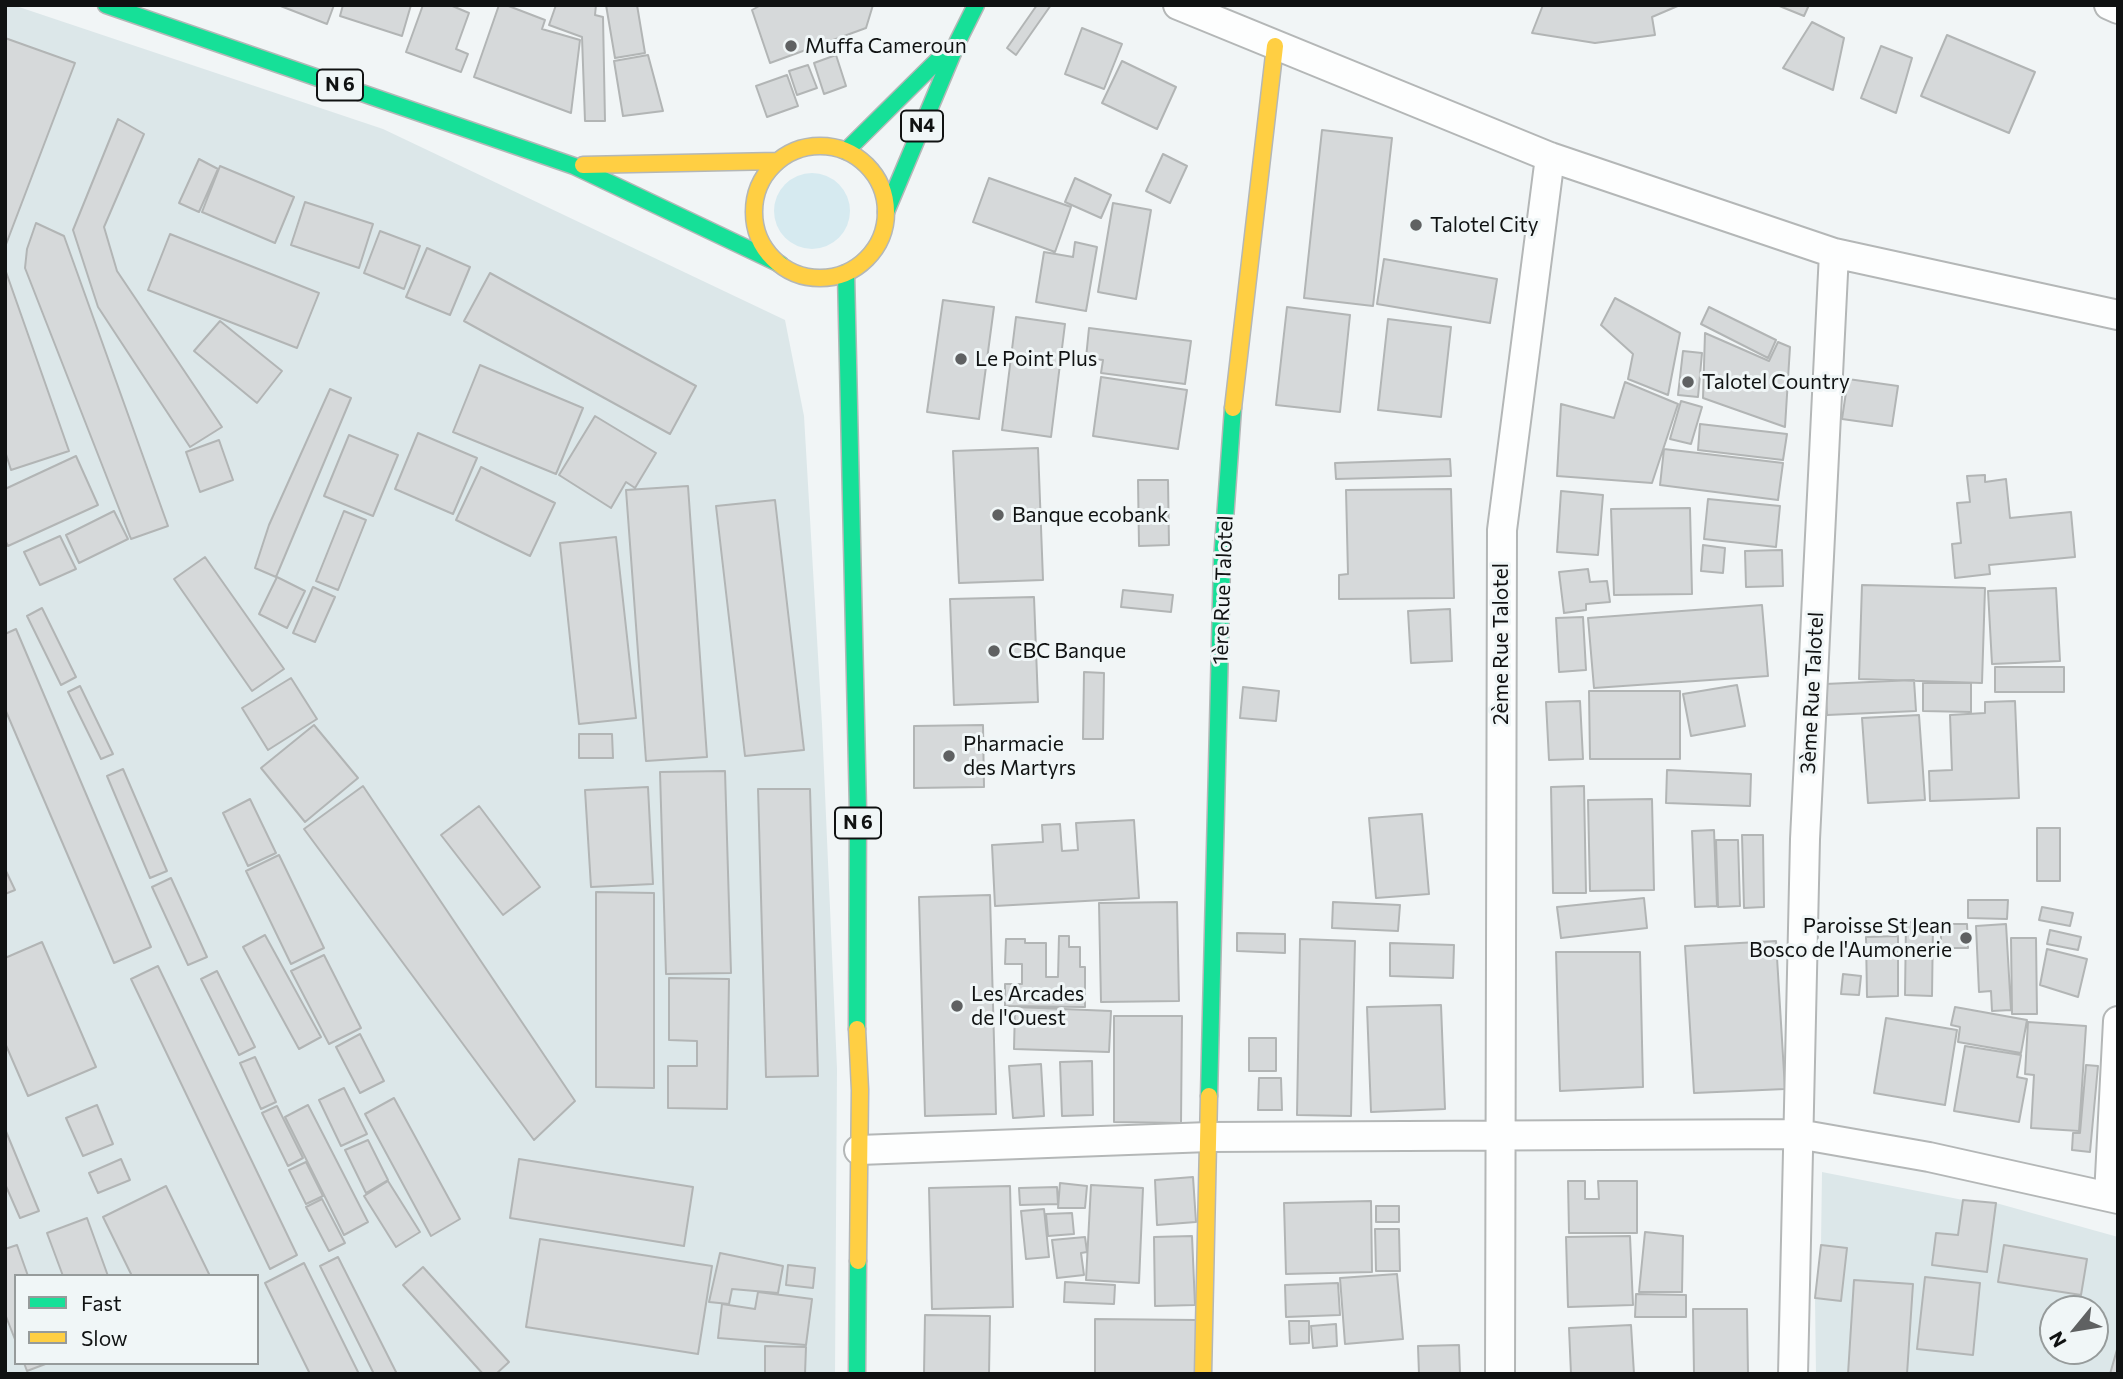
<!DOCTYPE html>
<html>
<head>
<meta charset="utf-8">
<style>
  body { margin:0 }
  #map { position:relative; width:2123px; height:1379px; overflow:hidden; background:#f1f5f6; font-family:Commissioner,sans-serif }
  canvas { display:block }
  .frame { position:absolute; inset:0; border:7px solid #101212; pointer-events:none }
  .legend { position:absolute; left:14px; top:1274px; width:245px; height:91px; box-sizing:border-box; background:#f0f6f7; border:2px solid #969b9b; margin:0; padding:9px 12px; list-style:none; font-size:21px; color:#101212 }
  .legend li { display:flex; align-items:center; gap:14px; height:35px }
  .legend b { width:35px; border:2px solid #969b9b }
  .north { position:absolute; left:2039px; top:1295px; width:70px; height:70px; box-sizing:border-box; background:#f0f6f7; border:2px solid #969b9b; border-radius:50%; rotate:240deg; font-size:19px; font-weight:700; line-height:28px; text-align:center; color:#101212 }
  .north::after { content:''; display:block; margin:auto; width:24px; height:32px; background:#5f6162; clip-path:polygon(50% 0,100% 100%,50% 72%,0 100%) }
</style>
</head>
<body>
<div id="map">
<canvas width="2123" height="1379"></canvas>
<div class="frame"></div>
<ul class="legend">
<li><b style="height:9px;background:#16e098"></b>Fast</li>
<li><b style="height:9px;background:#ffcf43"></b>Slow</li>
</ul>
<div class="north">N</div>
</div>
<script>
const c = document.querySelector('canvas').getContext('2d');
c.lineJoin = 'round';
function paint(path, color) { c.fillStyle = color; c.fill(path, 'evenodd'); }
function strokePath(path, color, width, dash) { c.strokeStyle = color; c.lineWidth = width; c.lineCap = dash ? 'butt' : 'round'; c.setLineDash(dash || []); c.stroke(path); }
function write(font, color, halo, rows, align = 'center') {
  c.font = font + ' Commissioner,sans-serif'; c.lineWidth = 6; c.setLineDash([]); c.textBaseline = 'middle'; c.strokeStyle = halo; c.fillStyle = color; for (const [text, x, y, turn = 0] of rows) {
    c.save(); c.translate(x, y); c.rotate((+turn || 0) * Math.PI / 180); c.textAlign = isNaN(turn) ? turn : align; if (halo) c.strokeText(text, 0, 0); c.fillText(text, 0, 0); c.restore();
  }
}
const built = new Path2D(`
  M5,5H13L383,129L785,320L804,416L822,724L837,1069L835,1374H5ZM16,1276H257V1363H16Z
  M1822,1172L1963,1200L1996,1203L2118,1237V1374H1816L1815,1298L1821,1245ZM2053,1309H2095V1351H2053Z`);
const green = new Path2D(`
  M774 211a38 38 0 1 1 76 0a38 38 0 1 1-76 0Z`);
const building = new Path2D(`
  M278,5H334L327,24Z
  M343,5H411L402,36L340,16Z
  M423,5H450L469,13L456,49L468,54L461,72L406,52Z
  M499,5H506L545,20L542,29L580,40L571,113L474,77Z
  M556,5H596L595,15L603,17L605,121H585L582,37L549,25Z
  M606,5H637L645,53L615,58Z
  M761,5H873L866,28L770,63L752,10Z
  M1037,5H1051L1016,55L1007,48Z
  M1543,5H1680L1652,17L1655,35L1595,43L1532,33Z
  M1777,5H1809L1804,16Z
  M1812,22L1844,38L1833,90L1783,68Z
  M1082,28L1122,44L1104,89L1065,74Z
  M1947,35L2035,72L2009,133L1921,96Z
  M5,38L75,63L5,247Z
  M1881,46L1912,58L1896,113L1861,98Z
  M648,55L663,111L623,116L614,61Z
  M836,55L846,86L824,94L814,63Z
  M1122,61L1176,87L1157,129L1102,103Z
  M808,65L817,88L797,95L789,71Z
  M787,75L798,106L767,117L756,86Z
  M118,119L144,134L104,227L117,271L222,427L190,447L98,307L73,230Z
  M1322,130L1392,138L1373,306L1304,298Z
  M1163,154L1187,166L1170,203L1146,191Z
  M199,159L218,169L199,212L179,203Z
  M220,166L294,197L275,243L202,212Z
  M989,178L1071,207L1055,252L973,222Z
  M1075,178L1111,195L1101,218L1065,202Z
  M305,202L373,224L359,268L291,245Z
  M1113,203L1151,210L1136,299L1098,292Z
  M36,223L64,236L168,526L131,539L25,268L27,249Z
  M380,231L420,246L404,289L364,273Z
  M170,234L319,293L297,348L148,290Z
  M1075,242L1097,247L1086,311L1036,302L1044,252L1073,257Z
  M427,248L470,267L450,315L406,297Z
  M1384,259L1497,279L1490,323L1377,304Z
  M5,269L69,451L11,470L5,451Z
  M490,273L696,386L670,434L464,321Z
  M1615,298L1680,333L1668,395L1628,379L1633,354L1601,325Z
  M943,300L994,307L979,419L927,412Z
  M1287,307L1350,315L1340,412L1276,405Z
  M1709,307L1776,340L1768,358L1701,324Z
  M1016,317L1065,324L1051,437L1002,430Z
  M1388,319L1451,327L1441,417L1378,410Z
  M220,321L282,371L257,403L194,351Z
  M1089,328L1191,341L1185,384L1101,373L1103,360L1086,358Z
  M1705,333L1769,361L1778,342L1790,347L1785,427L1703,398Z
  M1683,351L1702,353L1698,397L1678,395Z
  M480,365L583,408L556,474L453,432Z
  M1101,377L1187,390L1178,449L1093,436Z
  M1848,379L1898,386L1892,426L1842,419Z
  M1625,382L1678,404L1652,483L1557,476L1561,404L1614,418Z
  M330,389L351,398L276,577L255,568L269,525Z
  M1681,401L1702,407L1691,444L1670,439Z
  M595,416L656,453L635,488L626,482L611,508L559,475Z
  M1700,424L1787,434L1783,460L1698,450Z
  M418,433L477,458L453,514L395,489Z
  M349,435L398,455L373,516L324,496Z
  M219,440L233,480L200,492L186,452Z
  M1038,448L1043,580L959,583L953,451Z
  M1664,449L1783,463L1778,500L1660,485Z
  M76,456L98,505L8,546L5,540V489Z
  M1450,459L1451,476L1336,479L1335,463Z
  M481,467L555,503L530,556L456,520Z
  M1985,475V482L2006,479L2010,518L2071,512L2075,557L1989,565L1990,574L1955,578L1952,544L1961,543L1957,503L1970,502L1967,476Z
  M1138,480H1168L1169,545L1139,546Z
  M688,486L707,757L646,761L626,490Z
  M1451,489L1454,598L1339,599V575L1348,574L1346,490Z
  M1561,491L1603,495L1598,555L1557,552Z
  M1708,499L1780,506L1776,547L1704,539Z
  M775,500L804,750L745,756L716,506Z
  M1690,508L1692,594L1614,595L1611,509Z
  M114,511L128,539L79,563L66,535Z
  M344,511L366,520L338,590L316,581Z
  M60,536L76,569L40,585L24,552Z
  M616,537L636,718L579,724L560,543Z
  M1703,545L1725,548L1723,573L1701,571Z
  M1782,550L1783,586L1746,587L1745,551Z
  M205,557L284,669L252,691L174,579Z
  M1588,569L1590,582L1607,581L1610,602L1586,604V610L1564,613L1559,572Z
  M277,577L305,591L287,628L259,614Z
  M1862,585L1985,588L1982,683L1859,679Z
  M313,587L335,597L315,642L293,633Z
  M2056,588L2060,661L1992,664L1988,591Z
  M1123,590L1173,595L1171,612L1121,607Z
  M1034,597L1038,702L954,705L950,599Z
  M1762,605L1768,676L1594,688L1588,618Z
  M42,608L76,677L61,685L27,616Z
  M1450,609L1452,661L1411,663L1408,611Z
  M1583,617L1586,670L1559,672L1556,618Z
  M16,629L151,947L114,963L5,709V634Z
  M1995,667H2064V692H1995Z
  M1084,672L1104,673L1103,739H1083Z
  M291,678L317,719L268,750L242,708Z
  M1914,680L1916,711L1827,715L1825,684Z
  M1923,683H1971V712L1923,711Z
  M1737,685L1745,726L1691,736L1683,694Z
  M80,686L113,754L101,759L68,692Z
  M1243,687L1279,691L1276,721L1240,718Z
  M1589,691H1680V759H1590Z
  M1580,701L1583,759L1549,760L1546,702Z
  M2015,701L2019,798L1930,801L1929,771L1952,770L1950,715L1985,713V702Z
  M1919,715L1925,800L1868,803L1862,718Z
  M314,725L358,778L305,822L261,768Z
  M983,725L984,787L914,788V726Z
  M579,734H612L613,758H579Z
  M123,769L167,871L150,878L107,776Z
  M1667,770L1751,774L1750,806L1666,803Z
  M725,771L731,973L666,974L660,772Z
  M363,786L575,1101L534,1140L304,829Z
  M1584,786L1586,893H1553L1551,787Z
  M648,787L653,884L591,887L585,790Z
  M758,789H810L818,1076L766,1077Z
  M250,799L276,853L248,866L223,813Z
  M1652,799L1654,890L1590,891L1588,800Z
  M479,806L540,887L503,915L441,835Z
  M1422,814L1429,894L1376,898L1369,818Z
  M1134,820L1139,898L995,906L992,845L1043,842L1042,825L1060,824L1062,851L1078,850L1076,823Z
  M2037,828H2060V881H2037Z
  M1714,830L1717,906L1695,907L1692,831Z
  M1742,835H1763L1764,907L1744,908Z
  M1716,840H1738L1740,906L1718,907Z
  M279,855L324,948L291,964L246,871Z
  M5,869L15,890L5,894Z
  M171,878L207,957L188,965L152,887Z
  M596,892L654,893V1088L596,1087Z
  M990,895L996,1114L925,1116L919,897Z
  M1644,898L1647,928L1561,938L1557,907Z
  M1968,900H2008L2007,919L1968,918Z
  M1177,902L1179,1001L1101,1002L1099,903Z
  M1333,902L1400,905L1398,931L1332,928Z
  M2042,907L2073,913L2070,926L2039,920Z
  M1906,922L1933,923L1932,996L1905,995Z
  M1941,924H1967L1968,948H1941Z
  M2006,924L2011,1010L1992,1011L1991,991L1979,992L1976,926Z
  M2050,930L2081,937L2078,950L2047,944Z
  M1237,933L1285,934V953L1237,951Z
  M265,935L321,1037L299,1049L243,947Z
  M1059,936H1069V947H1080V967H1085V1007L1005,1006V984H1022V964H1005L1006,939H1025V943H1046V977H1058Z
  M1898,936V996L1867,997L1866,937Z
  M2011,938H2036L2037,1014H2012Z
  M1300,939L1355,941L1351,1116L1297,1115Z
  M1776,941L1785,1089L1694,1093L1685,946Z
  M42,942L96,1067L28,1096L5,1043V958Z
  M1390,943L1454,945L1453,978L1390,976Z
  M2047,949L2087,959L2078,997L2040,985Z
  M1556,952H1640L1643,1087L1560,1091Z
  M324,955L361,1028L329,1044L291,971Z
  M158,966L297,1255L270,1269L131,979Z
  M217,971L255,1047L239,1055L201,979Z
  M1843,974L1861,976L1859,995L1841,994Z
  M669,978L729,979L727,1109L668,1108V1066H697V1041L669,1040Z
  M1441,1005L1445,1109L1371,1112L1367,1007Z
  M1015,1007L1111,1011L1109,1052L1014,1049Z
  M1955,1007L2027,1020L2021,1053L1958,1042L1960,1027L1951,1025Z
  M1114,1016H1182L1181,1123L1114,1122Z
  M1886,1018L1957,1030L1945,1105L1874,1093Z
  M2028,1022L2086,1026L2079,1131L2031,1128L2034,1075L2025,1074Z
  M360,1034L384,1081L360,1093L336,1047Z
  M1249,1038H1276V1071H1249Z
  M1965,1046L2021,1055L2017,1077L2027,1079L2019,1122L1954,1111Z
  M255,1057L276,1102L261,1109L240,1063Z
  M1092,1061L1093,1115L1062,1116L1060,1062Z
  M1041,1064L1044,1116L1013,1118L1009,1066Z
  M2086,1065L2098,1066L2090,1152L2072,1150L2073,1133H2080Z
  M1259,1078H1281L1282,1110H1258Z
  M344,1088L367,1134L341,1146L319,1100Z
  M394,1098L460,1219L431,1236L365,1114Z
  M97,1105L113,1144L83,1156L66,1118Z
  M308,1105L368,1222L344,1235L285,1117Z
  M277,1106L303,1158L288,1166L262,1113Z
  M5,1129L39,1211L20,1218L5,1184Z
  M368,1140L388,1180L366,1193L345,1150Z
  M121,1159L130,1180L98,1193L89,1173Z
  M519,1159L693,1187L684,1246L510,1218Z
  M306,1162L323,1196L306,1204L289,1170Z
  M1193,1177L1196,1222L1157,1225L1155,1180Z
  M388,1181L420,1232L396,1247L364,1196Z
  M1568,1181H1585V1199H1599L1598,1181H1637V1233H1569Z
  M1060,1183L1087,1186L1085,1208H1058Z
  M1091,1185L1143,1188L1139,1283L1086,1280Z
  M166,1186L210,1276H132L103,1217Z
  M1010,1186L1013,1307L932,1309L929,1188Z
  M1057,1187L1058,1204L1020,1205L1019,1188Z
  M322,1199L345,1243L329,1251L306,1207Z
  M1963,1200L1996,1203L1987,1272L1932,1265L1936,1233L1958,1235Z
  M1371,1201L1372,1272L1286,1274L1284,1203Z
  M1376,1206H1399V1222H1376Z
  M1044,1209L1049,1257L1026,1259L1021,1211Z
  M1072,1213L1074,1234L1048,1236L1046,1214Z
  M87,1218L108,1276H63L47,1233Z
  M1375,1229H1399L1400,1271H1376Z
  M1645,1232L1683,1236L1682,1292H1639Z
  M1192,1236L1195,1305L1155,1306L1154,1237Z
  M1630,1236L1633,1305L1568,1307L1566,1237Z
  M1085,1237L1087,1252L1081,1253L1084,1275L1057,1278L1052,1240Z
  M540,1239L712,1266L698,1354L526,1327Z
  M17,1245L28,1276H16V1342L5,1314V1249Z
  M1821,1245L1847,1248L1841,1301L1815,1298Z
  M2004,1245L2087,1259L2081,1295L1998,1282Z
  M720,1253L783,1266L778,1293L732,1289L729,1304L709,1302Z
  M338,1257L397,1374H374L320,1266Z
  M304,1263L359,1374H310L265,1283Z
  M788,1265L815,1268L813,1288L786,1285Z
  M423,1267L509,1362L496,1374H483L403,1285Z
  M1397,1274L1403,1339L1345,1344L1340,1278Z
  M1925,1277L1980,1283L1973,1355L1917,1349Z
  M1854,1280L1913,1284L1907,1374H1848Z
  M1065,1282L1115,1285L1114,1304L1064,1302Z
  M1338,1283L1340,1315L1286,1317L1285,1285Z
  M758,1292L812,1299L806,1345L718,1338L722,1304L755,1309Z
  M1636,1294L1686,1295V1317H1635Z
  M1693,1309H1747L1748,1374H1694Z
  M925,1315L990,1316L989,1374H924Z
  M1095,1319L1197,1320L1196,1374H1095Z
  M1289,1321H1309V1343L1290,1344Z
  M1336,1324L1337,1346L1313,1348L1311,1326Z
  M1631,1325L1634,1374H1571L1569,1328Z
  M1459,1345L1460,1374H1419L1418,1346Z
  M765,1346L806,1347L805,1374H765Z
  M2118,1346V1374H2110Z
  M24,1363H48L27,1371Z`);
const street = new Path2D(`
  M1178,5L1550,157L1834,253L2118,315
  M2109,5L2118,9
  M859,1150L1209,1137L1798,1134L1929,1157L2118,1199
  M2109,1196L2118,1021
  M1500,1374L1502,530L1550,157
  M1793,1374L1805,839L1834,253`);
const fast = new Path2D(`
  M106,5L574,166L780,264
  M846,151L946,52
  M886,212L958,41L976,5
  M846,273L858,811L857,1029
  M1209,1096L1222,561L1233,408
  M857,1374L858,1261`);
const slow = new Path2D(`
  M754 212a66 66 0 1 1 132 0a66 66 0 1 1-132 0Z
  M583,165L777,161
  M1233,408L1275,46
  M857,1029L860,1090L858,1261
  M1203,1374L1209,1096`);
const markers = [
  [791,46,7,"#5f6162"],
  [1416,225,7,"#5f6162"],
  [961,359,7,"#5f6162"],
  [1688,382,7,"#5f6162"],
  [998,515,7,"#5f6162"],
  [994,651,7,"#5f6162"],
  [949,756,7,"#5f6162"],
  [1966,938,7,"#5f6162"],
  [957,1006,7,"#5f6162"]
];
const shields = [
  [340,85,46],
  [922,126,42],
  [858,823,46]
];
const shieldNames = [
  ["N 6",340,85],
  ["N4",922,126],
  ["N 6",858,823]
];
const poiNames = [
  ["Muffa Cameroun",805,46],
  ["Talotel City",1430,225],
  ["Le Point Plus",975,359],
  ["Talotel Country",1702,382],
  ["Banque ecobank",1012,515],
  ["CBC Banque",1008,651],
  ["Pharmacie",963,744],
  ["des Martyrs",963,768],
  ["Paroisse St Jean",1952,926,"right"],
  ["Bosco de l'Aumonerie",1952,950,"right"],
  ["Les Arcades",971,994],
  ["de l'Ouest",971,1018]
];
const streetNames = [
  ["1ère Rue Talotel",1223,590,-88],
  ["2ème Rue Talotel",1501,644,-90],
  ["3ème Rue Talotel",1812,693,-87]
];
paint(built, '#dce7e9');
paint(green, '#d6eaf0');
paint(building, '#d6d9da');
strokePath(building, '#b2b5b5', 2);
strokePath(street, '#b4b7b7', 32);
strokePath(fast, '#b4b7b7', 19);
strokePath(slow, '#b4b7b7', 19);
strokePath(street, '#fdfefe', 28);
strokePath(fast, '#16e098', 16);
strokePath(slow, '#ffcf43', 16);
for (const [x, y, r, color] of markers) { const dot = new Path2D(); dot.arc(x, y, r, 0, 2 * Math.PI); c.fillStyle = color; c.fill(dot); strokePath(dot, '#f0f6f7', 2.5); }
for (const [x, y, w] of shields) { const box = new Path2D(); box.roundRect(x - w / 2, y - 15.5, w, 31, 5); c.fillStyle = '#f0f6f7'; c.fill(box); strokePath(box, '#101212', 2); }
write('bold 19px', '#101212', null, shieldNames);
write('21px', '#101212', '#f0f6f7', poiNames, 'left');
write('21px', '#101212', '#f0f6f7', streetNames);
</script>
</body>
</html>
